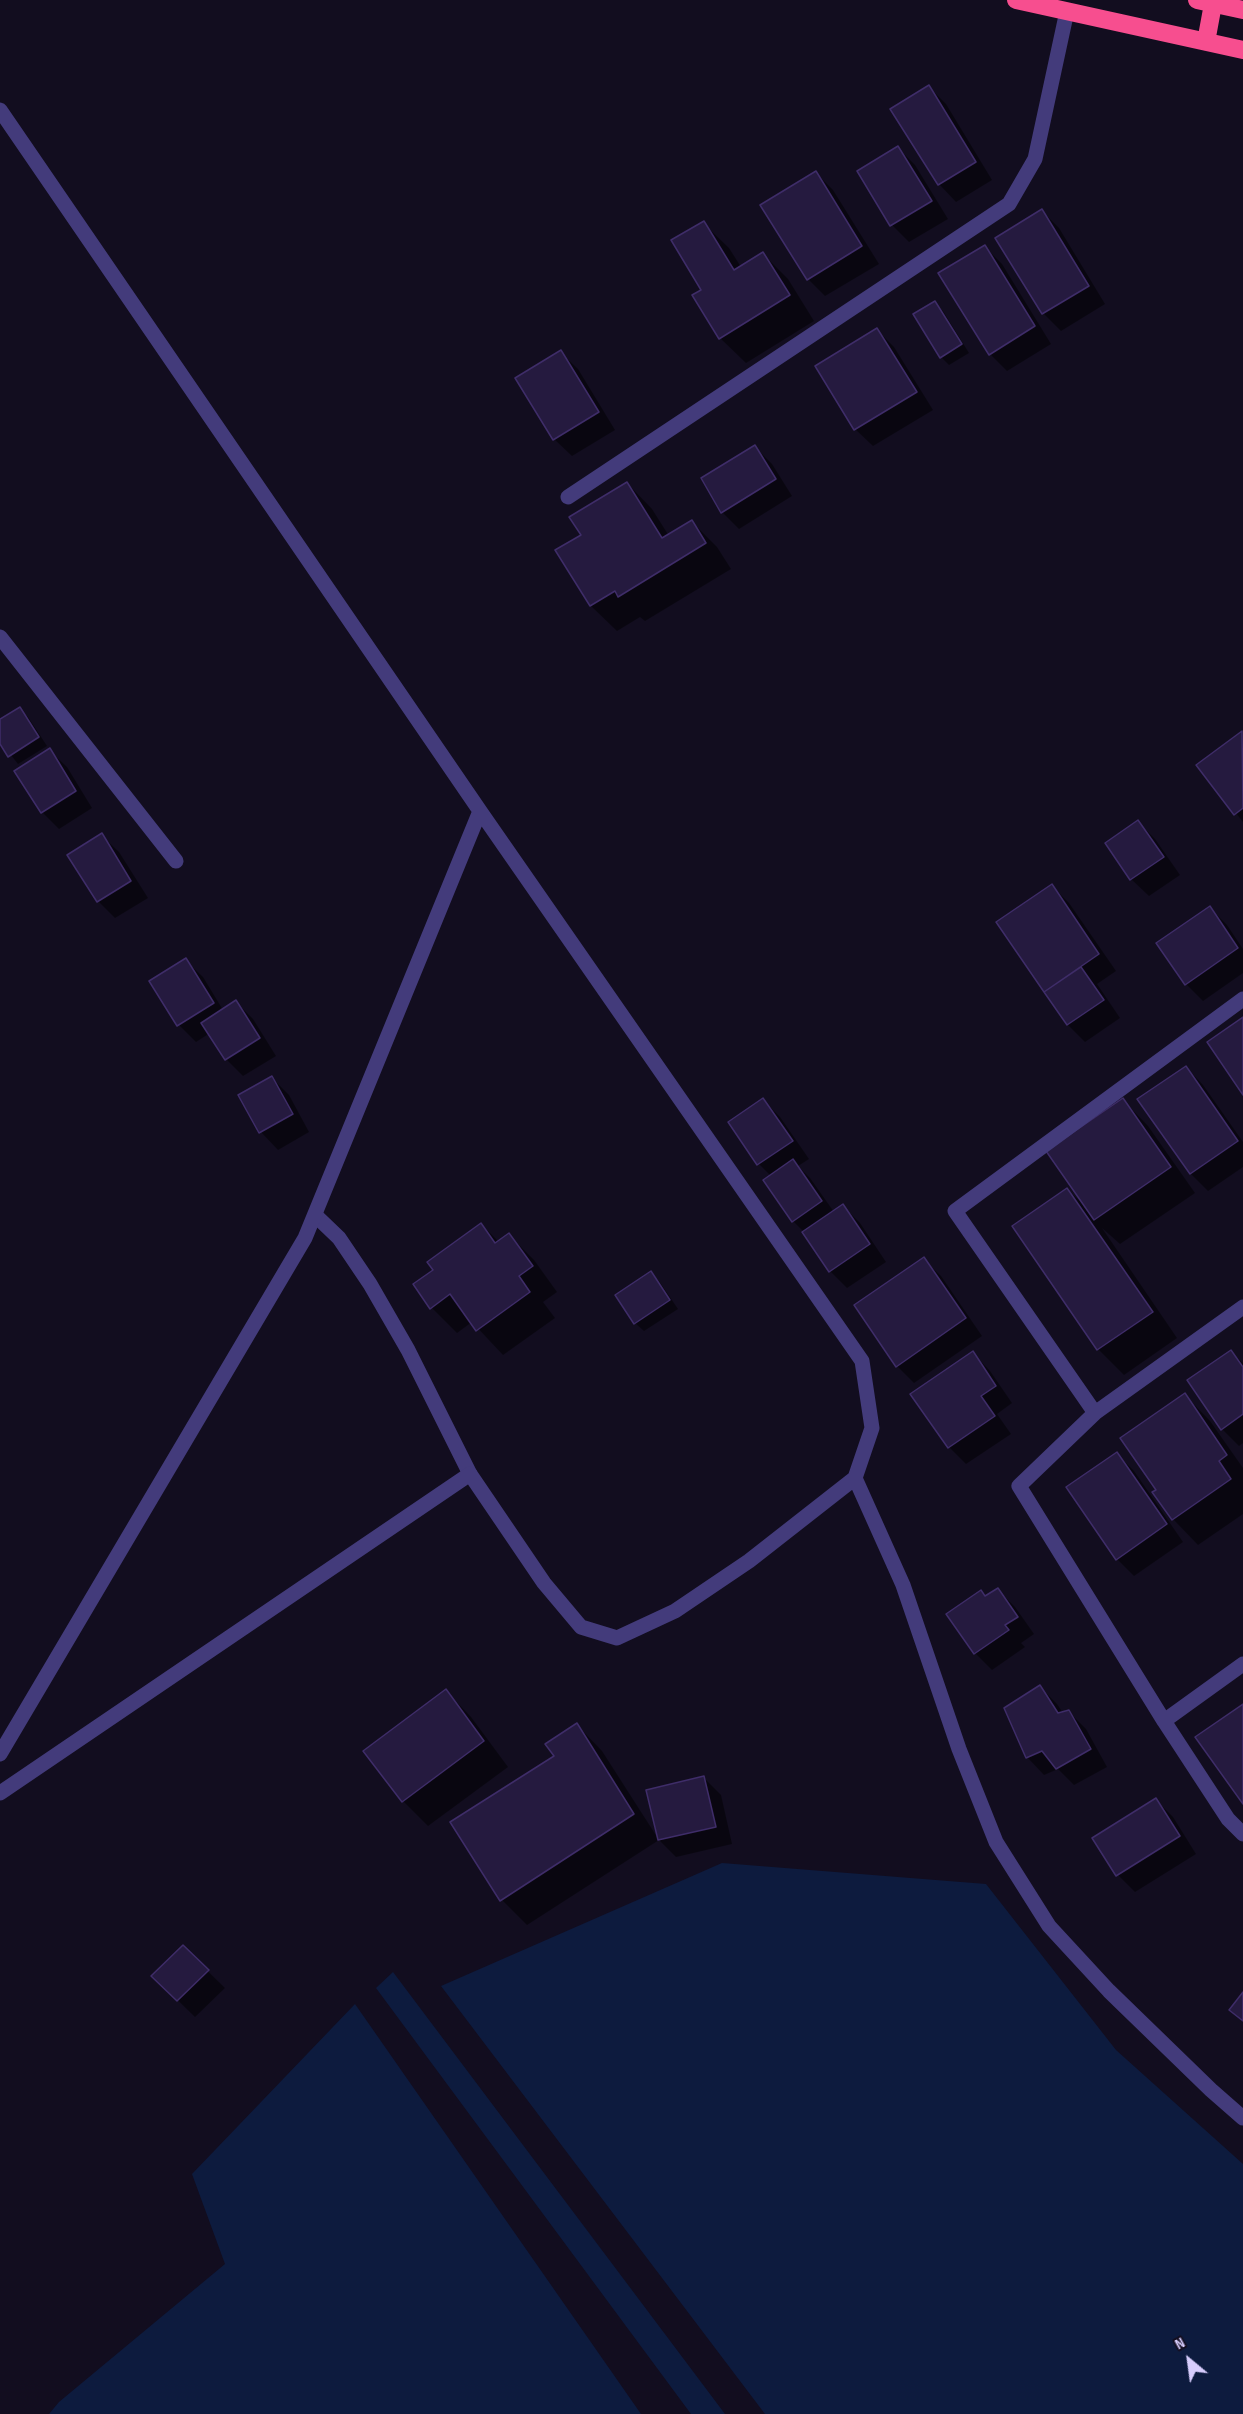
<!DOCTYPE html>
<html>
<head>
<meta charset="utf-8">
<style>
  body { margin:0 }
  #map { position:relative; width:1243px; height:2414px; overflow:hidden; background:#120d1f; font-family:"Sofia Sans Condensed",sans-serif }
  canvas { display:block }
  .north { position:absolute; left:1159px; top:2330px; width:60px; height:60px; -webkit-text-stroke:4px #120d1f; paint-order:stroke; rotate:331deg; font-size:16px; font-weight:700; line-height:24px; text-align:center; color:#d7cdfd }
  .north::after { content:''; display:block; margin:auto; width:21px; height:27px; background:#d7cdfd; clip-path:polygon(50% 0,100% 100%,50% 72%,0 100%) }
</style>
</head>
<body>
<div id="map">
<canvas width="1243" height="2414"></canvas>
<div class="north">N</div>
</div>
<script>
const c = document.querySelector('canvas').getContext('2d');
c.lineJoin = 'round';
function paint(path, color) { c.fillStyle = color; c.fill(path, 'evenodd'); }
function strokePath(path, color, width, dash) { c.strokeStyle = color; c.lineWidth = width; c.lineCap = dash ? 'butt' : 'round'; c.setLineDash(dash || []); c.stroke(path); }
const water = new Path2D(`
  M722,1863L986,1884L1116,2050L1243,2164V2414H765L441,1986Z
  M393,1972L725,2414H691L376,1988Z
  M355,2004L641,2414H49L59,2402L225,2264L192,2174Z`);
const shadow = new Path2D(`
  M929,87L946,104L992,180L956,202L939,184L893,109Z
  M898,148L915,165L948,219L909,242L892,225Z
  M816,173L833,190L879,264L825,296L808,279Z
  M1042,211L1059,228L1105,304L1061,331L1044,314L997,238Z
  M703,223L729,248L741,267L763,254L788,279L814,321L746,363L720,338L703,291Z
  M985,247L1002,264L1051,344L1007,371L990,354Z
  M934,303L943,311L969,353L949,365L941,357Z
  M877,330L894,347L933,410L873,446L855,429L817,367Z
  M560,352L578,369L615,430L572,456L554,439Z
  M755,447L772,464L792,496L739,529L722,512Z
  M627,483L652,509L669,536L692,522L717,547L731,569L645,621L640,617L617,631L591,606L558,551L583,535Z
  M20,709L28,717L47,746L18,764L0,741V721Z
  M1242,733H1243V822L1198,765Z
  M49,750L67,767L92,808L59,829L42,812Z
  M1138,822L1155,839L1180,875L1149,896L1131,879L1107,844Z
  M101,835L119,852L148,898L115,918L98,901Z
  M1052,886L1069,903L1116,971L1097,984L1120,1018L1085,1042L1068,1025L998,922Z
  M1210,908L1227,925L1243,949V973L1203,1001L1186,984Z
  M185,960L203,977L223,1010L236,1002L253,1019L276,1056L243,1076L226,1059L210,1033L196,1042L179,1025Z
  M1186,1067L1203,1085L1243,1142V1167L1208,1191L1191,1174L1139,1099Z
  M272,1078L289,1095L309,1132L278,1150L261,1132L240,1095Z
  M763,1100L780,1117L809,1159L798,1166L810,1178L834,1212L843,1206L860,1223L886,1262L847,1288L830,1271L804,1232L793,1221L771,1176L759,1164L730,1123Z
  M1123,1100L1148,1126L1195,1193L1120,1244L1102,1228L1177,1338L1124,1375L1098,1349L1014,1227L1067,1190L1085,1205Z
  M481,1224L499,1242L509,1235L534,1260L557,1292L543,1302L555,1318L503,1355L472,1322L457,1333L432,1308L435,1270Z
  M923,1259L941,1276L982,1336L914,1383L897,1366Z
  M651,1273L659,1281L678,1309L644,1331L635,1323Z
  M1231,1352L1243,1363V1443L1239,1446L1222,1429Z
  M973,1353L990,1371L1012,1403L997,1414L1011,1434L966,1464L949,1447Z
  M1185,1395L1210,1421L1243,1468V1514L1198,1545L1173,1519L1158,1490Z
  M1117,1454L1134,1471L1183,1542L1134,1576L1117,1559Z
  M998,1590L1015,1607L1034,1634L1021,1643L1025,1647L992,1670L975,1653L986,1598Z
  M1040,1687L1057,1704L1063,1713L1069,1712L1086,1729L1107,1767L1074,1785L1058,1769L1044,1775L1027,1757Z
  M446,1691L471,1717L508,1767L428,1826L403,1801Z
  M577,1725L602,1751L659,1840L527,1925L502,1900L556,1757Z
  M704,1778L721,1795L732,1844L676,1857L659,1840L648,1791Z
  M1156,1800L1173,1817L1196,1854L1135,1892L1118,1875Z
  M183,1947L225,1988L195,2017L153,1976Z`);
const building = new Path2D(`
  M929,85L976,162L938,185L890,109Z
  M898,146L932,201L890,226L857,171Z
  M816,171L862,246L807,280L760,205Z
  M1042,209L1089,286L1042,314L995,238Z
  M704,221L734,270L763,252L790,295L719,339L692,295L701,290L671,240Z
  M985,245L1035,326L989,355L938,273Z
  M935,301L962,344L940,358L913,314Z
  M877,328L917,392L854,430L815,366Z
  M561,350L599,412L553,440L515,378Z
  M755,445L776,479L721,513L701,478Z
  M627,482L662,538L692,520L706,543L618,597L615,591L590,606L555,550L581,535L569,517Z
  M20,707L39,737L8,757L0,744V719Z
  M1242,731L1243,808L1234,815L1196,765Z
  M50,748L76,791L41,813L14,771Z
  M1138,820L1164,857L1130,880L1105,843Z
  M102,833L131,881L97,902L67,855Z
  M1052,884L1099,954L1044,992L996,922Z
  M1210,906L1238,948L1185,985L1156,943Z
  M186,958L214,1003L177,1026L149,981Z
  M1081,967L1104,1000L1067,1025L1044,992Z
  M236,1000L260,1038L225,1060L201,1023Z
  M1243,1017V1095L1207,1042Z
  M1186,1066L1238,1141L1190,1174L1137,1099Z
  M272,1076L293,1114L259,1133L238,1095Z
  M763,1098L793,1141L757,1165L728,1122Z
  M1123,1098L1171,1167L1094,1220L1046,1151Z
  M793,1159L822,1201L792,1222L763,1180Z
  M1067,1188L1153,1312L1097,1350L1012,1226Z
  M843,1204L870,1244L829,1272L802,1232Z
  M481,1223L495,1243L509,1233L533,1266L519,1276L530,1292L476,1331L450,1294L430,1309L413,1284L433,1270L427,1262Z
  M924,1257L966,1318L896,1367L854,1305Z
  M651,1271L670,1300L634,1324L615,1295Z
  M1231,1350L1243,1367V1414L1221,1430L1187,1380Z
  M973,1351L996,1386L981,1396L995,1416L948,1448L910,1394Z
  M1185,1393L1227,1455L1219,1461L1231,1479L1172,1520L1152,1492L1156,1490L1120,1438Z
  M1117,1452L1167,1524L1116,1560L1066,1487Z
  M998,1588L1018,1617L1005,1625L1009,1630L974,1654L946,1614L981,1590L985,1596Z
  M1040,1685L1058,1713L1069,1710L1091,1749L1056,1769L1042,1751L1026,1758L1004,1708Z
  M446,1689L484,1741L402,1802L363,1751Z
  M1243,1704V1804L1195,1737Z
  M577,1723L634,1814L500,1901L450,1822L554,1756L545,1744Z
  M704,1776L716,1827L658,1840L646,1790Z
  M1156,1798L1180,1836L1116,1876L1092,1838Z
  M183,1945L209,1970L177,2001L151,1976Z
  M1243,1992V2021L1229,2010Z`);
const lane = new Path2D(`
  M315,1215L339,1238L370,1284L408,1350L470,1474`);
const street = new Path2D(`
  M0,110L480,811L305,1238L0,1754
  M568,497L1009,204L1035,159L1067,11
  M0,637L176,861
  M1243,1307L1095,1413L1019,1486L1164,1721L1228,1819L1243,1834
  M1095,1413L955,1211L1243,999
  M855,1478L903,1585L959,1749L996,1842L1049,1926L1109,1991L1211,2090L1243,2118
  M1164,1721L1243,1664
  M0,1793L470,1474L544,1583L581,1627L617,1638L675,1611L749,1561L855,1478L872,1428L862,1361L480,811`);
const highway = new Path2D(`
  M1016,0L1243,50
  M1197,0L1243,10
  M1206,42L1213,4`);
paint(water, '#0d1b3e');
paint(shadow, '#0007');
paint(building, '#251a3f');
strokePath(building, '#3f2d69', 1.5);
strokePath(lane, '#433b7b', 15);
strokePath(street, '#433b7b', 15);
strokePath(highway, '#f74e8f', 18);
</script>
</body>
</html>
